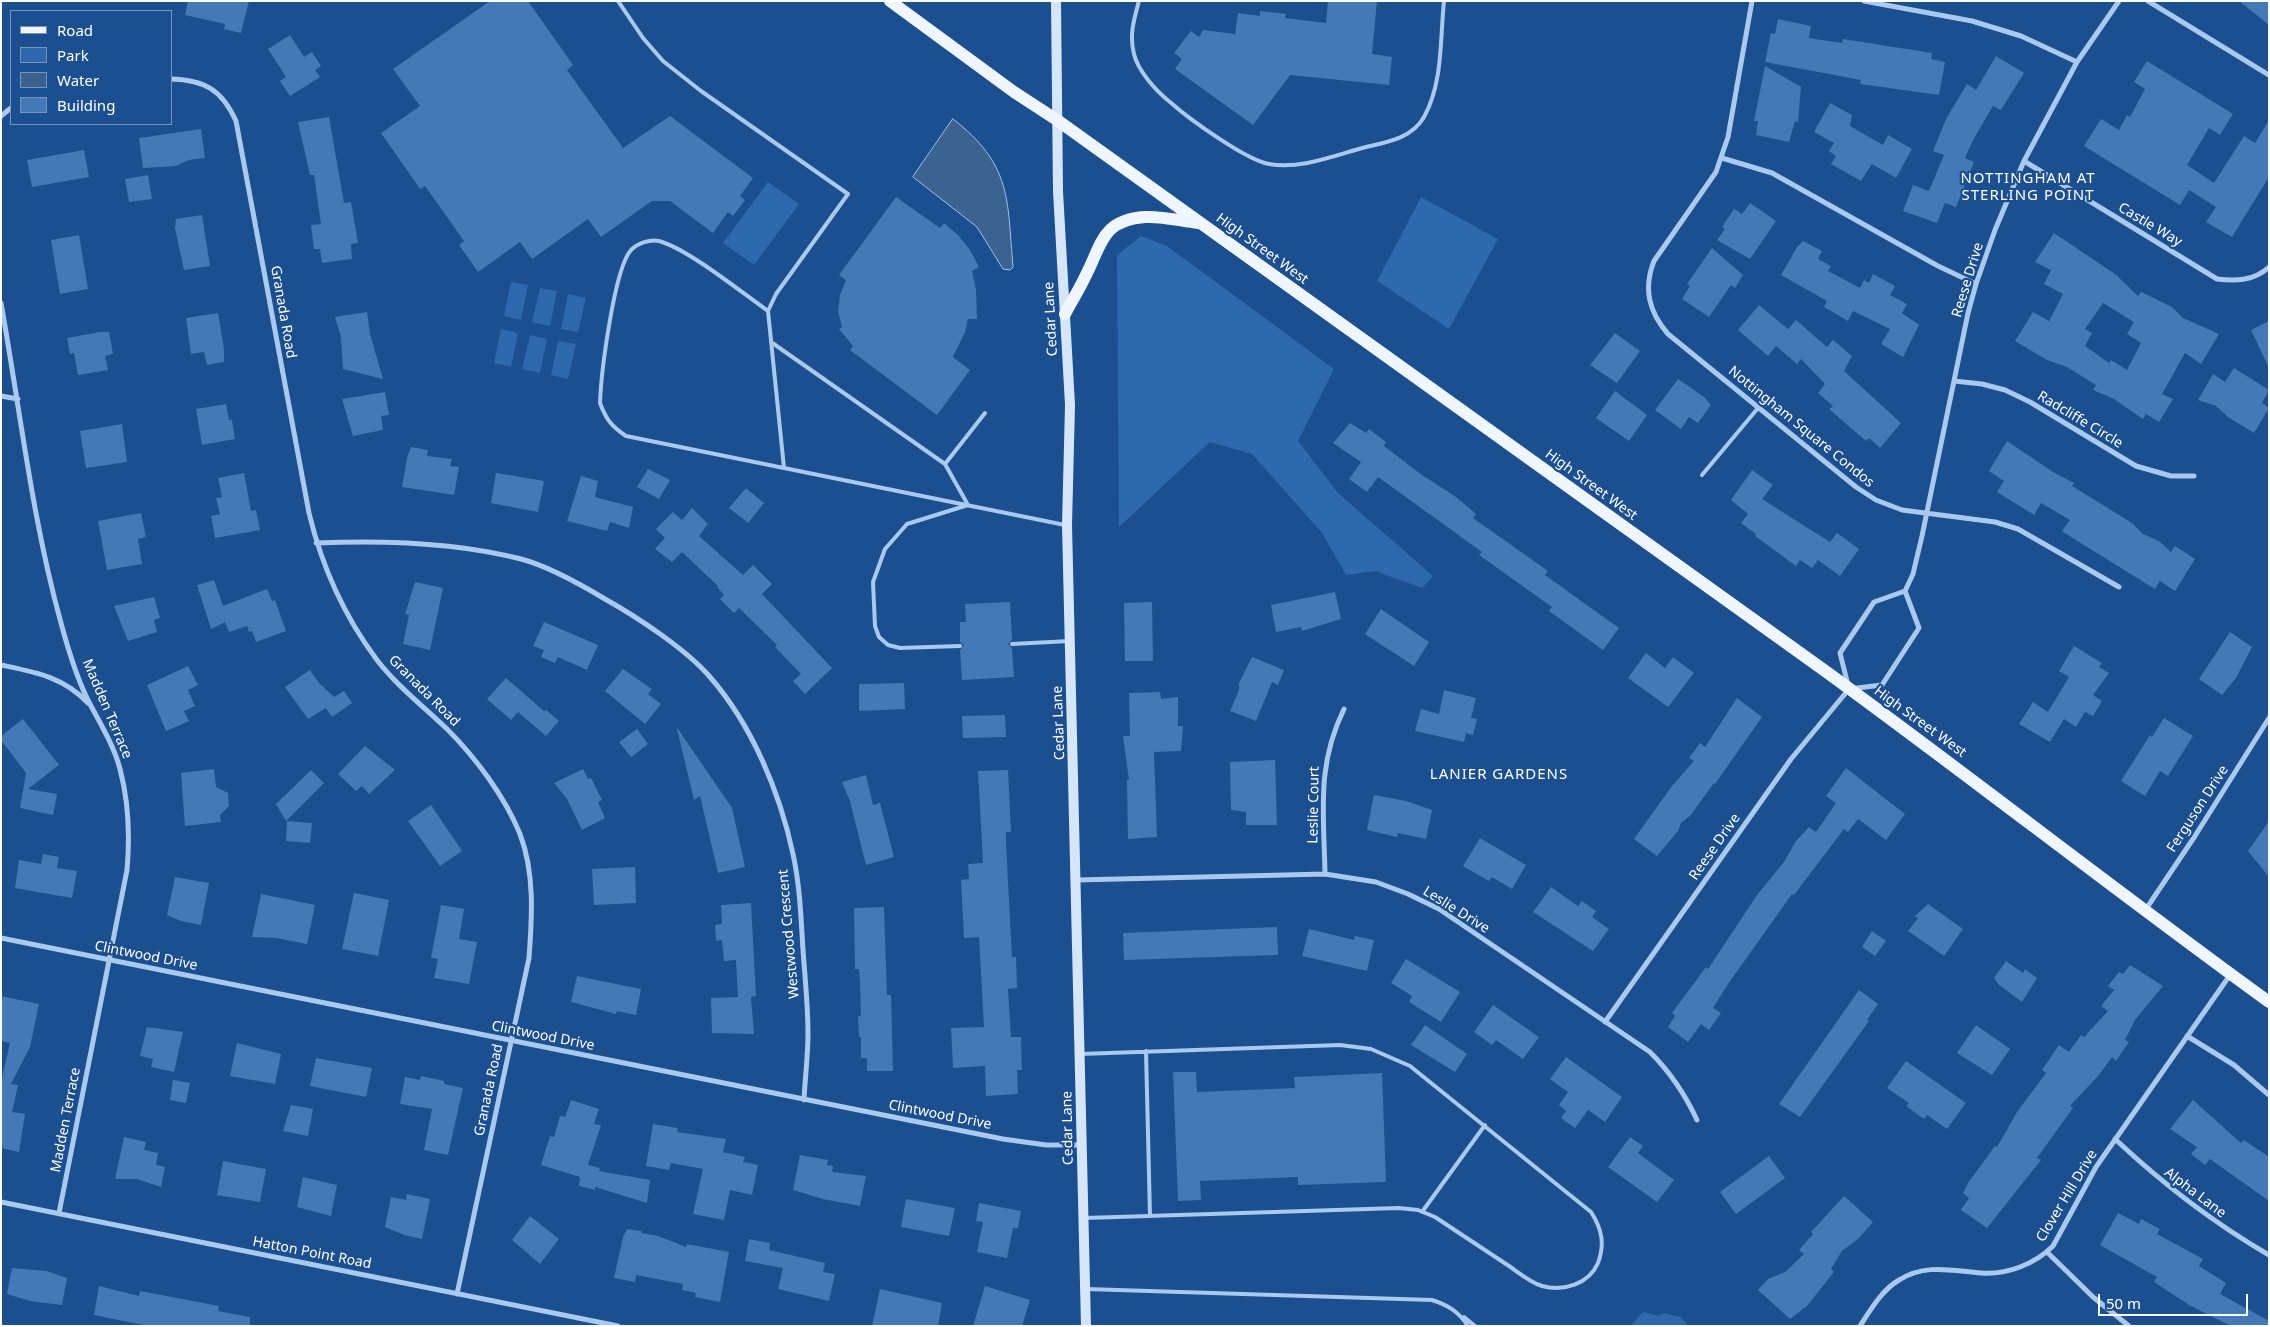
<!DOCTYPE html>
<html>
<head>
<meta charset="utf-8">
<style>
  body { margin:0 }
  #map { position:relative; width:2270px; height:1327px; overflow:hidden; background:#1b4f8f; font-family:"Noto Sans",sans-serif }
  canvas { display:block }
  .frame { position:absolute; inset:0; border:2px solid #fff; pointer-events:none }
  .legend { position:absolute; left:10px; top:10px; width:162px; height:115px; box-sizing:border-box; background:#1b4f8f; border:1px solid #7695bc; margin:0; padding:6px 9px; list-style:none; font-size:15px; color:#fff }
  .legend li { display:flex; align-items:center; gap:10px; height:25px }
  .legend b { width:25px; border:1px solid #7695bc }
  .scale { position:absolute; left:2098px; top:1294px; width:150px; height:22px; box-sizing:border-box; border:2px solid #fff; border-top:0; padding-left:6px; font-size:15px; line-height:18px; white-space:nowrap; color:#fff; -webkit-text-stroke:4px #1b4f8f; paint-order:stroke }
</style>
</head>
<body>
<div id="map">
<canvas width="2270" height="1327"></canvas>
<div class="frame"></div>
<ul class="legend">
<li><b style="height:6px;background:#f0f6ff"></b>Road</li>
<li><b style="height:14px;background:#2e69ad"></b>Park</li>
<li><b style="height:14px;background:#3c6290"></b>Water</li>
<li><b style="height:14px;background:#4478b7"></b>Building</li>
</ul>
<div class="scale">50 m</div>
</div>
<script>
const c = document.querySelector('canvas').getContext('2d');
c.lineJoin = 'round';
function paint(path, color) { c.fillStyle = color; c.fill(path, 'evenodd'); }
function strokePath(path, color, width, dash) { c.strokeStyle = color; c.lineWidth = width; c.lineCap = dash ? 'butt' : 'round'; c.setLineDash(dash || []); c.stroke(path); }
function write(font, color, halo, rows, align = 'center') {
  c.font = font + ' "Noto Sans",sans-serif'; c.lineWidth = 4.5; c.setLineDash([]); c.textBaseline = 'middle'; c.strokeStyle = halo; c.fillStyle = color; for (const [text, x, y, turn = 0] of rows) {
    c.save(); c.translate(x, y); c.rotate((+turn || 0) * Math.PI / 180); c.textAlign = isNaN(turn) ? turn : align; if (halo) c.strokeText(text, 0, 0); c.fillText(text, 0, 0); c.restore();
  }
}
const green = new Path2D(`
  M768,182L799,204L754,265L723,243Z
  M1421,197L1498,239L1449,329L1377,281Z
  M1141,236L1167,246L1334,369L1298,441L1338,493L1433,576L1422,588L1375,571L1346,575L1322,533L1252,454L1210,442L1119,527L1117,255Z
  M511,282L528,285L521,320L504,316Z
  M540,288L557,291L550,326L532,322Z
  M568,294L586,298L578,332L561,329Z
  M501,329L518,333L511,367L494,363Z
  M530,335L547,339L540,373L522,369Z
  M558,341L576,344L568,379L551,375Z
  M1643,1312L1658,1316L1664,1313L1681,1317L1688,1326H1636L1632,1324Z`);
const water = new Path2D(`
  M953,119C1012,165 1007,198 1013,267L1010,270L1003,269L977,227L913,177Z`);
const building = new Path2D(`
  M188,1H249L241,33L224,29L225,24L185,15Z
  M490,1H528L573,65L567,70L623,148L670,116L753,178L740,196L745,200L733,216L728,212L713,233L670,201H652L601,237L588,219L532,259L520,242L478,272L459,245L464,241L425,186L420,189L381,133L420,106L393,69Z
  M1328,1H1377L1372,54L1392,57L1389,85L1290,75L1253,125L1175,69L1182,59L1174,53L1191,31L1199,37L1203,30L1235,34L1238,13L1260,16V11L1286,14L1285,18L1326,23Z
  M2239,1H2269V25Z
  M1778,19L1811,26L1809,38L1842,43L1843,39L1932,53L1931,59L1945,62L1939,95L1860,84L1861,80L1765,62L1771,33L1775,34Z
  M290,35L304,57L312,52L321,66L315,70L320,77L290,96L280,81L286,77L268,49Z
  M1996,56L2024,73L2001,110L1993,106L1973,140L1965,158L1974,162L1956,207L1945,203L1937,223L1903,211L1913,185L1929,191L1944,155L1933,151L1946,119L1967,84L1976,90Z
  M2147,61L2233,114L2220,135L2209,128L2187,165L2214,183L2244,136L2255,143L2269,120V177L2232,237L2206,222L2216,207L2189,190L2180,205L2084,146L2101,119L2119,130L2127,115L2130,117L2145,89L2134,82Z
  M1765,66L1801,87L1798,122L1795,121L1789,142L1756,135L1758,121H1754Z
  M1830,103L1852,115L1850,126L1883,145L1888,135L1912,149L1896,178L1872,164L1861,181L1831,164L1836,156L1829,151L1834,143L1814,132Z
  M329,117L344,203L351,202L358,243L351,244L352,259L322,263L320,249H314L311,225L321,224L314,175H310L298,122Z
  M201,129L205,158L189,160L176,166L143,168L139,138Z
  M84,150L89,177L32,187L27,160Z
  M148,175L152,199L129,202L125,179Z
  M896,197L940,228L944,223L958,235L970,250L979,267L972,271L976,289L977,319H968L965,332L953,357L970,370L937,415L850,350L853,346L839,329L842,327L838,311L840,295L846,280L839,275Z
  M1750,203L1776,221L1750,259L1717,240L1725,229L1722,227L1734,209L1742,214Z
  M202,215L210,266L184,270L175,228L176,219Z
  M2054,233L2115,274L2138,296L2141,292L2172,307L2183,318L2219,334L2201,364L2185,353L2162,394L2173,399L2159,422L2146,414L2143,419L2114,399L2093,390L2096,385L2067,367L2047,360L2015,341L2033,312L2049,321L2063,294L2044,284L2051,270L2035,262ZM2103,303L2134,322L2127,334L2141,343L2127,370L2111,360L2109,363L2085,346L2092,333L2085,329Z
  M79,235L88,289L60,294L51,240Z
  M1803,241L1822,251L1818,259L1831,266L1828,271L1860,288L1864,280L1869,283L1873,274L1895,286L1890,295L1907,304L1902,313L1919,325L1903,357L1881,344L1890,329L1853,311L1848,321L1824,307L1827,301L1781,275L1797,247Z
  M1712,248L1743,275L1735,288L1731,285L1709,317L1682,299L1690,286L1687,284Z
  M1759,305L1788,329L1796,320L1827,347L1833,340L1852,356L1844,371L1901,423L1880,448L1869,438L1866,441L1829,409L1833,406L1818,393L1825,384L1801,359L1797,364L1776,346L1768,356L1738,330Z
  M367,312L370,334L383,379L343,369L341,337L335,317Z
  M218,313L224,349V362L207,365L204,352L191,354L186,318Z
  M2269,321V368L2251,330Z
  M100,332H109L113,354L105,356L108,370L78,375L74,353L70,354L67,338Z
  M1615,333L1640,351L1617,383L1590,365Z
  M2234,368L2269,390L2262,403L2269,408L2254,433L2228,417L2216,406L2198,400L2213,374L2225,382Z
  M1678,379L1704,397L1711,405L1698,423L1689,417L1681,429L1655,410Z
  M1615,391L1647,415L1629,441L1596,418Z
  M385,392L389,415L381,416L383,430L353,436L342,399Z
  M226,404L229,420H232L235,439L202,445L196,409Z
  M1350,423L1366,433L1369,429L1386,442L1384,446L1422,475L1456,497L1476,514L1473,518L1548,571L1545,575L1619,628L1603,650L1549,611L1552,607L1479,555L1482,552L1378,477L1367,492L1349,479L1361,462L1333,443Z
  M122,424L127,462L86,468L80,431Z
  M2007,441L2053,472L2074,483L2072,486L2132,523L2143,534L2159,541L2171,552L2175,546L2195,559L2175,591L2160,581L2155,589L2071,537L2062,531L2070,520L2041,503L2034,515L1997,492L2004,481L1989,471Z
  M411,447L428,450L427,456L452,459L450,466L459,467L454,495L402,487L407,458Z
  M648,469L670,480L659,499L637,487Z
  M1752,470L1773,485L1762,499L1830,542L1837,533L1859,549L1840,576L1818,560L1812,568L1800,560L1796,566L1755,536L1756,534L1741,523L1748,514L1731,500Z
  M244,473L251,511L256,510L260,530L215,538L211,516L220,514L216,498L222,497L218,478Z
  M496,473L544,481L538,512L491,503Z
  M581,476L598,481L595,497L633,507L629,528L610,522L607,531L567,521Z
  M746,488L764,503L748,523L729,508Z
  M692,508L708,524L699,536L743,575L753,565L772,584L762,594L832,668L805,694L793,681L801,674L775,647L777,645L739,608L734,613L720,599L724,595L717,587L718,586L682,552L672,562L655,549L665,538L656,529L673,512L682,520Z
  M141,513L146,537L138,539L142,564L107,570L98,521Z
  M214,580L223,606L267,589L272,601L275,600L286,631L256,642L252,631L249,632L247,626L229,632L225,622L211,629L197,585Z
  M415,582L443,588L430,650L403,644L409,615L405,614Z
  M1335,592L1341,619L1302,631L1301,627L1276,632L1271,605Z
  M154,597L160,618L154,620L157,632L128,641L114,606Z
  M1010,602L1012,640L1008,644L1012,648L1014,677L962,680L960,650L964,645L960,642V622H966L965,604Z
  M1152,602L1153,661H1125L1124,603Z
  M1381,609L1429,642L1414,666L1365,634Z
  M544,622L598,645L587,670L558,657L555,663L541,657L544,650L533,646Z
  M2230,632L2252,647L2236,678L2222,695L2199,679Z
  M2074,646L2102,663L2099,667L2109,673L2093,695L2102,701L2093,716L2085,712L2076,727L2064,719L2050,742L2019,724L2033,702L2048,712L2069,677L2059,671Z
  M1646,653L1665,668L1673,657L1694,673L1668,707L1628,678Z
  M1252,657L1284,670L1278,685L1272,682L1256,721L1230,711L1239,690V683Z
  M188,666L198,685L188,690L195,706L184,711L189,721L166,731L147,685Z
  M623,669L652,689L648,694L661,704L645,724L605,691Z
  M310,670L319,683L334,697L344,691L352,703L332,717L326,708L308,719L285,687Z
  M506,678L544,711L546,710L559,721L546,736L518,712L511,720L487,699Z
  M904,683L905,709L859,711V684Z
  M1444,690L1476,698L1471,718L1477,719L1473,735L1466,733L1464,742L1415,731L1421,709L1439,714Z
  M1160,692L1161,699L1178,697V726H1183L1181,751L1154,752L1157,837L1128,839L1127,780H1129L1123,736H1130L1129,693Z
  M1737,698L1762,717L1715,784L1714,783L1690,816L1681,823L1678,831L1657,856L1634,839L1672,786L1694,761L1689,758L1700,743L1705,747Z
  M1005,715L1006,737L963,738L962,716Z
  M2164,718L2193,736L2168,776L2160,771L2145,796L2121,781L2150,735L2152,737Z
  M23,719L59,765L28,789L57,794L53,815L20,808L26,773L1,740V736Z
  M637,729L648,744L631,757L619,742Z
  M677,729H678L732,808L745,867L718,873L700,796L694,800Z
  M365,746L395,770L369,794L362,786L356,791L338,774Z
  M1275,760L1277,825H1246V812L1231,810L1230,762Z
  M1846,768L1905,814L1886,840L1858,819L1848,832L1844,829L1794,895L1792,894L1728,984L1713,1008L1721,1013L1709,1030L1701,1024L1688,1042L1668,1027L1675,1016L1672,1013L1706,967L1708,969L1757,895L1784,862L1796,841L1809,827L1816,832L1836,803L1826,796Z
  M214,769L216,787L228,793L229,806L220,815L221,822L185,826L181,773Z
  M583,769L588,779L591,778L602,800L598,802L605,818L582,830L567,799L554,783Z
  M311,770L324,783L286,821L276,804Z
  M1008,770L1011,832H1006V843L1012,957H1016L1017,988L1008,989L1011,1037H1021L1022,1070H1017L1018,1094L986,1096L985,1066L953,1068L951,1028L984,1027L979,937L964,938L961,880L969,879L968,864L983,863L978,771Z
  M866,775L873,805L880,803L894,857L866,865L850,801L842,782Z
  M1374,795L1406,801L1432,810L1426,839L1398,833L1397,837L1367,830Z
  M431,805L462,851L440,866L408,821Z
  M287,821L312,823L310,843L286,841Z
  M2269,821V877L2248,851Z
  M1480,838L1526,865L1512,889L1492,877L1489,881L1463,866Z
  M43,854L59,857L57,868L77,871L72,898L15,888L19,860L41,864Z
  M635,867L636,903L594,905L592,869Z
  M175,877L209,883L201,925L181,921L167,915Z
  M1551,887L1578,906L1582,901L1596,911L1592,917L1609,929L1593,951L1533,912Z
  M354,893L389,900L378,956L342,949Z
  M261,894L315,905L307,944L276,938L252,937Z
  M751,903L756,996L751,997L754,1034L712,1033L711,998L738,997L736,960L724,961L722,940L716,941L715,925L722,924L721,905Z
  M1928,904L1963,929L1944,956L1908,931L1918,918L1915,916Z
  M441,905L464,909L459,939L477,942L469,984L434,978L438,959L431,958Z
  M884,907L887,995H891L893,1071H867V1058H861V1037H859L858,1016H861L860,981L859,969H855L854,908Z
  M1277,927L1278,955L1124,960L1123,933Z
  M1309,929L1354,940L1355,936L1374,940L1367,971L1302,956Z
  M1872,931L1886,941L1875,956L1862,947Z
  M1406,959L1460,992L1441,1022L1409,1002L1412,996L1391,983Z
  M2006,961L2023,973L2025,969L2037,978L2022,1002L1999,985L1994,978Z
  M2130,965L2163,986L2135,1020L2125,1040L2129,1042L2116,1061L2112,1057L2099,1075L2070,1106L2073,1108L2037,1158L2041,1160L1987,1228L1961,1210L1969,1198L1963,1193L1968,1183L1995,1146L1997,1147L2017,1112L2046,1073L2042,1070L2059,1045L2069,1052L2081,1035L2084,1037L2108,1011L2101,1006L2114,990L2108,986L2119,972L2123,974Z
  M577,976L641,989L636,1015L617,1011L616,1014L571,1002Z
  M1859,990L1878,1004L1867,1020L1869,1021L1800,1117L1779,1104Z
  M1,996L39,1004L30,1047L11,1084L18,1085L12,1112L25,1114L19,1152L1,1148V1082L10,1043L1,1041Z
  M1493,1005L1539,1037L1523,1059L1496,1040L1492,1045L1474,1032Z
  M1425,1025L1467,1054L1455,1072L1411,1045Z
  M1976,1025L2010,1049L1992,1075L1957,1053Z
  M147,1027L183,1032L174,1072L151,1067L153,1059L140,1056Z
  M237,1043L281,1054L275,1084L230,1076Z
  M1566,1057L1622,1097L1605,1122L1588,1110L1575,1128L1561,1118L1566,1111L1559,1105L1568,1092L1550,1079Z
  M316,1058L372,1068L366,1097L310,1086Z
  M1906,1061L1966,1103L1947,1129L1927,1115L1924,1119L1906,1106L1909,1103L1887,1088Z
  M1173,1072H1196L1197,1092L1295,1088L1294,1077L1382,1073L1386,1182L1298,1185V1177L1200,1181L1201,1200L1178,1201Z
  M421,1076L444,1081V1084L463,1088L448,1155L424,1150L432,1109L400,1104L405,1077L420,1080Z
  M173,1080L190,1083L186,1103L170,1100Z
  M571,1100L599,1109L594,1124L601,1125L588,1165L600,1168L599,1171L650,1180L647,1203L595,1187V1190L579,1186L580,1177L541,1165L550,1136L554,1137L560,1116L565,1117Z
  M2193,1100L2241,1143L2244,1140L2269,1157V1201L2210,1159L2205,1165L2191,1154L2197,1147L2170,1129Z
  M291,1105L313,1109L308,1136L283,1131Z
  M653,1124L678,1128L677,1132L726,1139L723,1152L745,1157L743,1162L758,1165L752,1195L730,1190L724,1220L693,1214L703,1169L671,1163L669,1170L646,1166Z
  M124,1137L146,1142L144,1150L158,1153L156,1165L165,1167L161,1187L137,1179H115Z
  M1630,1137L1643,1146L1638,1153L1674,1180L1657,1202L1608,1167Z
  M800,1155L828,1160L827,1165L833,1166L832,1172L866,1176L860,1206L823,1199L793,1190Z
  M1769,1156L1785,1178L1736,1214L1720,1192Z
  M223,1161L266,1169L260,1202L217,1195Z
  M303,1177L337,1185L331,1216L297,1207Z
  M407,1194L430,1199L422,1239L404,1235L385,1227L391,1197L406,1200Z
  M1844,1196L1873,1222L1858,1239L1842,1251L1831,1269L1834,1272L1807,1306L1790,1319L1758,1290L1768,1279L1785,1272L1804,1254L1799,1250L1813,1234L1811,1232Z
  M906,1199L955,1208L949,1236L901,1227Z
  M979,1203L1021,1211L1018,1228H1013L1007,1258L977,1252L983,1222L976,1221Z
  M2118,1213L2139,1224L2141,1219L2160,1229L2157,1234L2203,1259L2199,1266L2226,1283L2220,1294L2269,1321V1326H2231L2189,1305L2154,1282L2157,1277L2100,1245Z
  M530,1216L559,1239L540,1264L512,1240Z
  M627,1229L642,1231L641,1233L658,1236L686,1247L687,1244L729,1252L720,1302L695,1297L696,1293L682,1290L683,1284L636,1275L635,1282L614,1278L623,1237Z
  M749,1239L770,1243L769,1250L825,1263L823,1272L835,1274L829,1301L778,1289L783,1268L745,1261Z
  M12,1268L47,1271L67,1278L62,1305L30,1301L7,1294Z
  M99,1286L139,1296L140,1291L219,1306L218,1311L250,1317V1326H148L94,1315Z
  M985,1286L1030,1300L1022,1326H973Z
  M880,1289L942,1303L938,1326H872Z`);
const lane = new Path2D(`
  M618,1L643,38L663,61L701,91L848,194L776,294L768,311L784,468L1065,525
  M1139,1C1134,19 1129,35 1134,54C1138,71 1156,91 1170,102C1189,119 1246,160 1269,164C1300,170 1336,155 1366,147C1388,142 1412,138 1424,117C1443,83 1440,39 1444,1
  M768,311C741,292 688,249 659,241C650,239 638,243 631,250C614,269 601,374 600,403C606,419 611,426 626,436L784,468
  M771,342L945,464L968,505L907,524L885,549L873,582L875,626L879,637L888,645L900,648L960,646
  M945,464L985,413
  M1702,475L1758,408
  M1012,644L1070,641
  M1146,1051L1150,1216
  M1080,1054L1340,1045L1371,1049L1410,1066L1591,1212C1602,1229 1605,1244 1598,1263C1589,1284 1563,1292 1542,1286C1529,1282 1517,1271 1506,1264C1482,1248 1459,1233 1435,1217L1418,1210L1399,1208L1085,1218
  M1422,1212L1485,1125
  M1086,1289L1432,1300C1448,1305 1459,1312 1468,1326
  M1464,1317L1475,1326`);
const street = new Path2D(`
  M1752,1L1728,137L1716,172L1654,261C1643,289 1649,312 1668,334L1856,487L1876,500L1902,510L1995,522L2018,529L2119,587
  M1864,1L1972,21L2021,36L2077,62
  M2148,1L2269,75
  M171,79C205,80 222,90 236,121L309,513C322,567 344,616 377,660C397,686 423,706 447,729C476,758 505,797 520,834C535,873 532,918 529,958L457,1294
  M1,116L11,108
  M1722,158L1772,173L1938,266L1976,284
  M2024,161L2217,279C2236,281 2254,281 2269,267
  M1,303C20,409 32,519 61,623C68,649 77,680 90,704C101,725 114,746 120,769C129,803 130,836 127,870L59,1213
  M1954,381L1982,384L2005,390L2030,402L2136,466L2171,476H2194
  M1,396L18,399
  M316,543C384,540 455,542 521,559C548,566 580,584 605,599C637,617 686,649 710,677C752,725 780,793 793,854C800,886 801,918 803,950C805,978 808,1006 808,1034C808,1056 805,1078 804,1100
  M1,665C35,672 64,677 88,703
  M1848,685L1840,653L1874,602L1905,591
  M1325,874C1324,813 1316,766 1344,709
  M1077,880L1325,874L1376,882L1408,894L1439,909L1650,1052C1671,1073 1685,1094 1697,1120
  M2146,909L2195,836L2269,718
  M1,938L1003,1139L1046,1145H1082
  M1605,1022L1791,759L1849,689L1882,685L1919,628L1905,591L1913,574L1922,536L1968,313L1976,284L1995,230L2024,161L2077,62L2119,1
  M2187,1036L2234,1065L2269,1095
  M2115,1139C2163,1184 2212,1222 2269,1255
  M1,1202L618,1326
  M2047,1252L2093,1297L2129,1326
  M1860,1326C1871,1309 1882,1290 1899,1280C1926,1263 1952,1271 1981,1273C2007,1275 2035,1264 2053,1246L2096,1167L2230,975`);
const secondary = new Path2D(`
  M1056,1L1058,191L1070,405L1067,525L1086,1326`);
const primary = new Path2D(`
  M890,1L1014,92L1057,120C1313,306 1572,487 1828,673C1976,781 2120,894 2269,1002
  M1065,314C1071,302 1079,290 1085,277C1102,245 1101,220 1145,217C1162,216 1181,221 1198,223`);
const streetNames = [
  ["Castle Way",2150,225,31],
  ["High Street West",1262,249,36],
  ["Reese Drive",1968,280,-73],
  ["Granada Road",283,312,80],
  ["Cedar Lane",1051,319,-93],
  ["Radcliffe Circle",2080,420,31],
  ["Nottingham Square Condos",1801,427,39],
  ["High Street West",1591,485,36],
  ["Granada Road",424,691,45],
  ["Madden Terrace",107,709,67],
  ["High Street West",1920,722,36],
  ["Cedar Lane",1059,723,-92],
  ["Leslie Court",1314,805,-89],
  ["Ferguson Drive",2198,809,-57],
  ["Reese Drive",1715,847,-55],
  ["Leslie Drive",1456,910,32],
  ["Westwood Crescent",789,934,-95],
  ["Clintwood Drive",146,956,11],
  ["Clintwood Drive",543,1036,11],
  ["Granada Road",489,1090,-78],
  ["Clintwood Drive",940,1115,11],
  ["Madden Terrace",66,1120,-79],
  ["Cedar Lane",1068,1128,-91],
  ["Alpha Lane",2195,1193,37],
  ["Clover Hill Drive",2067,1196,-59],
  ["Hatton Point Road",312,1253,11]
];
const neighbourhoodNames = [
  ["NOTTINGHAM AT",2028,179],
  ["STERLING POINT",2028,196],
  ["LANIER GARDENS",1499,775]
];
paint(green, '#2e69ad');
paint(water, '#3c6290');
strokePath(water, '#9cc4f0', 1);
paint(building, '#4478b7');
strokePath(lane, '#a9c9ee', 4);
strokePath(street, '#a9c9ee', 5);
strokePath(secondary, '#d6e6fa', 10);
strokePath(primary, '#f0f6ff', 12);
write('14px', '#fff', '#1b4f8f', streetNames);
c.letterSpacing = '1px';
write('15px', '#fff', '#1b4f8f', neighbourhoodNames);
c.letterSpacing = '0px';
</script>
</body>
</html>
